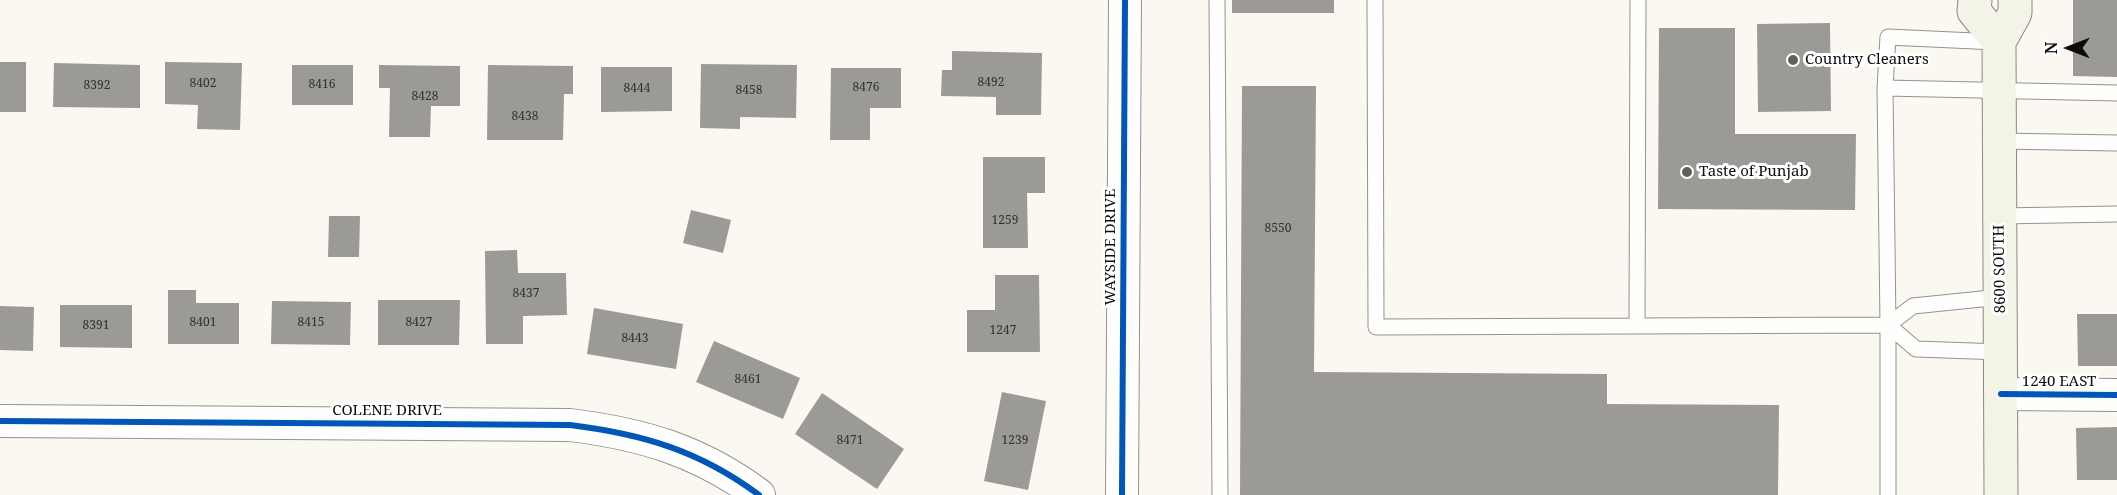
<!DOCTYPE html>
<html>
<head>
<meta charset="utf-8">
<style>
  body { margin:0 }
  #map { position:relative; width:2117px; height:495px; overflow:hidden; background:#faf8f0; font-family:"Noto Serif",serif }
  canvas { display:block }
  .north { position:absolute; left:2039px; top:18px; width:60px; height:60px; -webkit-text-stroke:4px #fff; paint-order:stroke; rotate:270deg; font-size:16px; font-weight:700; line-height:24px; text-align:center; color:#0c0c0c }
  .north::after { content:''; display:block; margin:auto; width:21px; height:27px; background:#0c0c0c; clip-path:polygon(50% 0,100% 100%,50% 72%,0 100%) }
</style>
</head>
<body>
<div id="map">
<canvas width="2117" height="495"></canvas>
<div class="north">N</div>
</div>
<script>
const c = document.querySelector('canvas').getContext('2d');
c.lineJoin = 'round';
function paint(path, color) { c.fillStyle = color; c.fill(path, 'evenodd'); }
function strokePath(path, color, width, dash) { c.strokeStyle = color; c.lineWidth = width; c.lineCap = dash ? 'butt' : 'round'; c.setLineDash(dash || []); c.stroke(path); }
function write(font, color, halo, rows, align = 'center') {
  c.font = font + ' "Noto Serif",serif'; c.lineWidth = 6; c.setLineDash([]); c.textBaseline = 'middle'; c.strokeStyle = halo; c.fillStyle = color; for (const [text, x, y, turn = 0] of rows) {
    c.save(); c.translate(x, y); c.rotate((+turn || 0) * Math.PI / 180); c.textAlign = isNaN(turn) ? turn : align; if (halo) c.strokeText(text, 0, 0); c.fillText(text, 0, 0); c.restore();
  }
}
const building = new Path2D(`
  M1232,0H1334V13H1232Z
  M2073,0H2117V77L2073,76Z
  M1830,23L1831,111L1758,112L1757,24Z
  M1659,28H1735V134H1856L1855,210L1658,209Z
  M952,51L1042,53L1041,115H996V97L941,96L942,70H952Z
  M0,62H26V112H0Z
  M165,62L242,63L240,130L197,129L198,105L165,104Z
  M54,63L140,65V108L53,107Z
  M701,64L797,65L796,118L740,117V129L700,128Z
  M292,65H353V105H292Z
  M379,65L460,66V106H431L430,137H389L390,88H379Z
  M488,65L573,66V94H564L563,140H487Z
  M601,67H672V111L601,112Z
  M831,68H901V108H870V140H830Z
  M1242,86H1316L1314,372L1607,374V404L1779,405L1778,495H1240Z
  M983,157H1045V193H1027L1028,248H983Z
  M691,210L731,220L723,253L683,243Z
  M329,216H360L359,257H328Z
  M517,250L518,273H566L567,315L523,316V344H486L485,251Z
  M995,275H1039L1040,352H967V310H995Z
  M168,290H196V303H239V344H168Z
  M378,300H460L459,345H378Z
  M272,301L351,302L350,345L271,344Z
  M60,305H132V348L60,347Z
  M0,306L34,307L33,351L0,350Z
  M594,308L683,324L676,369L587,354Z
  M2077,314H2117V366H2078Z
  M714,341L800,378L783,419L696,382Z
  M1002,392L1046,401L1028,490L984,481Z
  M822,393L904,449L877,489L795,434Z
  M2117,427V480H2077L2076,428Z`);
const service = new Path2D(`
  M1217,0L1220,495
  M1375,0L1376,327L1888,325V495
  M1885,88L2117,93
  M1999,141L2117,143
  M2000,216L2117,214
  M2001,297L1913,306L1888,325L1916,349L2001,352
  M1888,325L1885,88L1888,37L1996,42
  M1637,326L1638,0`);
const minor = new Path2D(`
  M2001,394L2117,395
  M0,421L570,425C643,434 700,451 759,495
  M1122,495L1125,0`);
const secondary = new Path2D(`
  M1975,0L1974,11L1999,42
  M2001,495L1999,42L2015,13V0`);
const cycleway = new Path2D(`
  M2001,394L2117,395
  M0,421L570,425C643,434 700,451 759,495
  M1122,495L1125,0`);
const markers = [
  [1793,60,6,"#5f5f5c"],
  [1687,172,6,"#5f5f5c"]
];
const numberNames = [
  ["8492",991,83],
  ["8402",203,84],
  ["8416",322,85],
  ["8392",97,86],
  ["8476",866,88],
  ["8444",637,89],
  ["8458",749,91],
  ["8428",425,97],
  ["8438",525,117],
  ["1259",1005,221],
  ["8550",1278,229],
  ["8437",526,294],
  ["8401",203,323],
  ["8415",311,323],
  ["8427",419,323],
  ["8391",96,326],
  ["1247",1003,331],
  ["8443",635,339],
  ["8461",748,380],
  ["8471",850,441],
  ["1239",1015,441]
];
const poiNames = [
  ["Country Cleaners",1805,60],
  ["Taste of Punjab",1699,172]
];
const streetNames = [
  ["WAYSIDE DRIVE",1111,247,-90],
  ["8600 SOUTH",2000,269,-91],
  ["1240 EAST",2059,382],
  ["COLENE DRIVE",387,411]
];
paint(building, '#9c9a96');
strokePath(service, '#93928f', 17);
strokePath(minor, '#93928f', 34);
strokePath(secondary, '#8a8985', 35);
strokePath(service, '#fefefd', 15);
strokePath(minor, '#fefefd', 32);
strokePath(secondary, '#f4f3e8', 33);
strokePath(cycleway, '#0057b8', 6);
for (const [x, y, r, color] of markers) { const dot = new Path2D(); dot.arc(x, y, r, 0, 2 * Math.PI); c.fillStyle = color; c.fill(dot); strokePath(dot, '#fff', 2); }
write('12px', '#30302e', null, numberNames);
write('15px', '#0c0c0c', '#fff', poiNames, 'left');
write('15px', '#0c0c0c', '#fff', streetNames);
</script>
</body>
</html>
